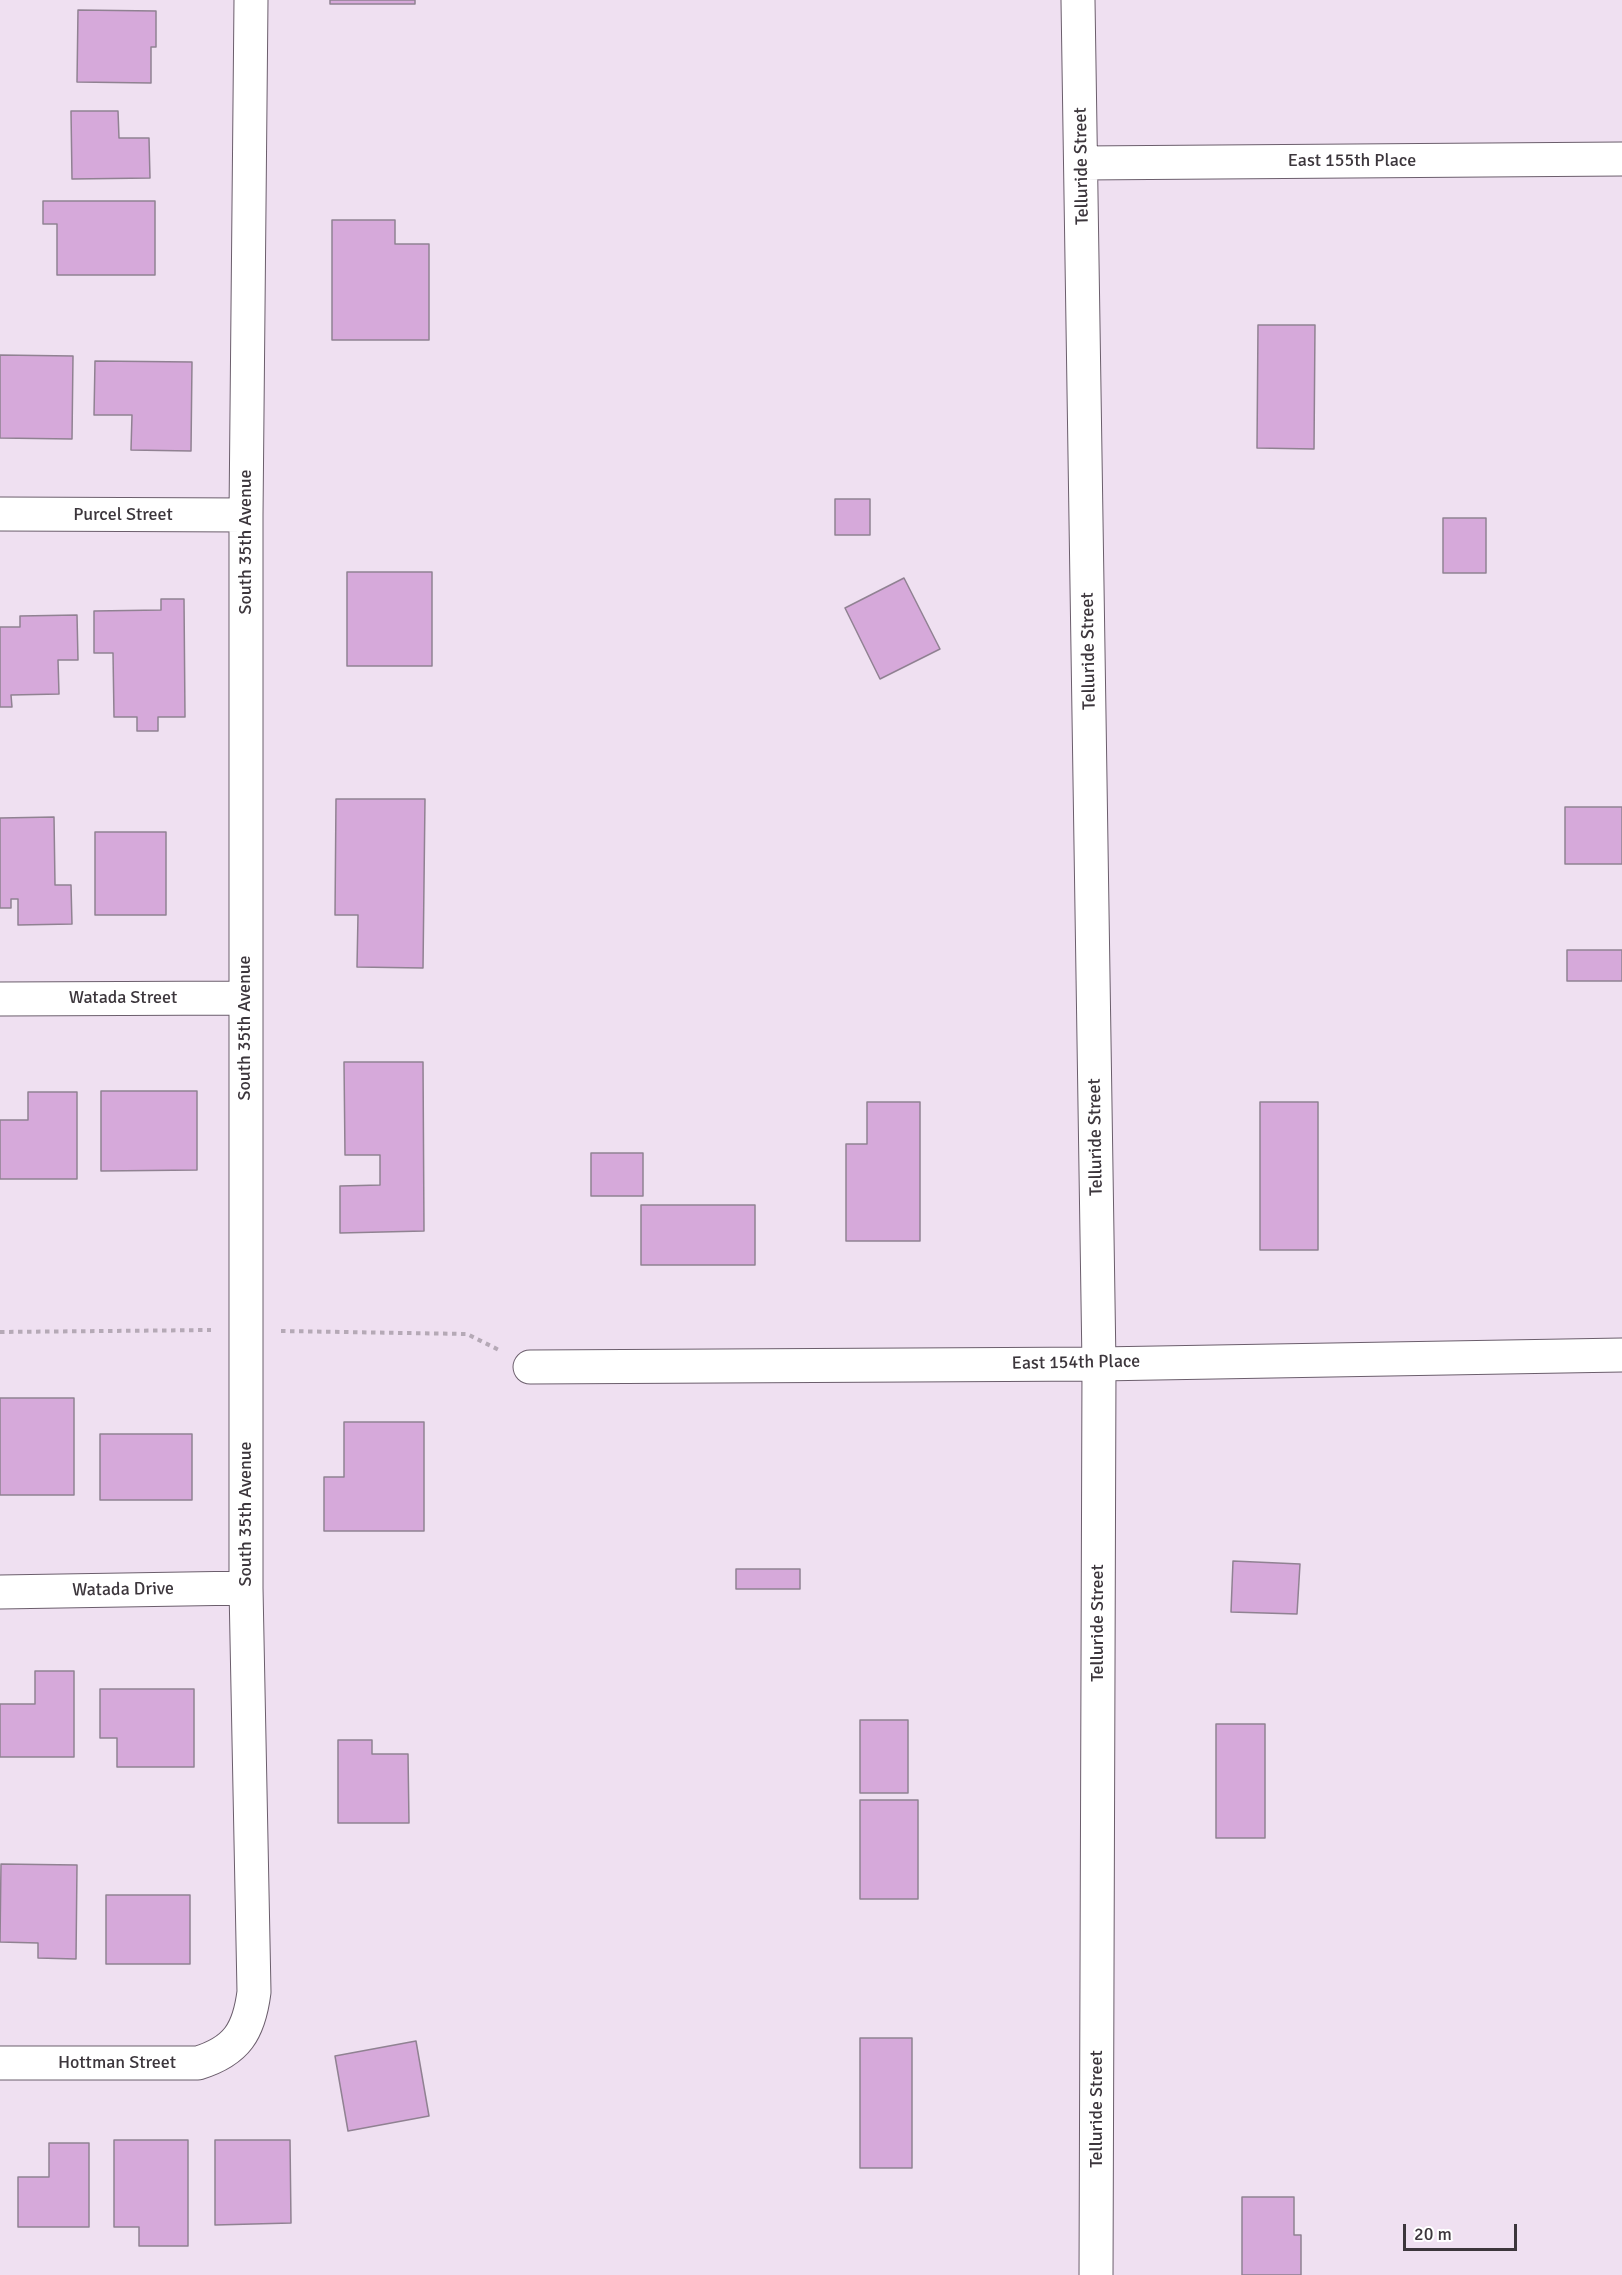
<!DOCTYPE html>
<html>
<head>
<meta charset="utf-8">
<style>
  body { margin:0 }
  #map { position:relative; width:1622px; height:2275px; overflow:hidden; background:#efe0f1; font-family:Signika,sans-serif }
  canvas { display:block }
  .scale { position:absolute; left:1403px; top:2224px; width:114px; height:27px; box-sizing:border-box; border:3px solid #3c363c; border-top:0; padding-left:8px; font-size:18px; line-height:21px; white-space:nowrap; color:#3c363c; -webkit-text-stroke:4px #fff; paint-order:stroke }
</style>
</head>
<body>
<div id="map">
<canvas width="1622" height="2275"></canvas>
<div class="scale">20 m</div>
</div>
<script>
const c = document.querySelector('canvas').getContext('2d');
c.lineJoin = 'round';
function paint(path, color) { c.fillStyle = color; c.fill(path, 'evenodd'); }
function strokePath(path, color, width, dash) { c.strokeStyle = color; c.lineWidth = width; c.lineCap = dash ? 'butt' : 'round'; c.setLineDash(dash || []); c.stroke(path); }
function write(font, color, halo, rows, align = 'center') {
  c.font = font + ' Signika,sans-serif'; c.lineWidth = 5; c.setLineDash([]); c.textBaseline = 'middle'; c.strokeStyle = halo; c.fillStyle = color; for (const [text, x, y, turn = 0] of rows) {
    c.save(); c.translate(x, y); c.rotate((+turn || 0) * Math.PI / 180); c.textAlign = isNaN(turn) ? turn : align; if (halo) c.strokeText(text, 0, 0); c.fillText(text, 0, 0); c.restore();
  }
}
const building = new Path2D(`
  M330,0H415V4H330Z
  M78,10L156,11V47H151V83L77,82Z
  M71,111H118L119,138H149L150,178L72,179Z
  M43,201H155V275H57V224H43Z
  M332,220H395V244H429V340H332Z
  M1258,325H1315L1314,449L1257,448Z
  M0,355L73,356L72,439L0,438Z
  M95,361L192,362L191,451L131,450L132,415H94Z
  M835,499H870V535H835Z
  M1443,518H1486V573H1443Z
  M347,572H432V666H347Z
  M904,578L940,649L880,679L845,608Z
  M161,599H184L185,717H158V731H137V717H114L113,653H94V611L161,610Z
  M77,615L78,660H58L59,694L11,695L12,707H0V627H20V616Z
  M336,799H425L423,968L357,967L358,915H335Z
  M1565,807H1622V864H1565Z
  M54,817L55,885H71L72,924L18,925V899H11V908H0V818Z
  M95,832H166V915H95Z
  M1567,950H1622V981H1567Z
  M344,1062H423L424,1231L340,1233V1186L380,1185V1155H345Z
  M101,1091H197V1170L101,1171Z
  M28,1092H77V1179H0V1120H28Z
  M867,1102H920V1241H846V1144H867Z
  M1260,1102H1318V1250H1260Z
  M591,1153H643V1196H591Z
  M641,1205H755V1265H641Z
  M0,1398H74V1495H0Z
  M344,1422H424V1531H324V1477H344Z
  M100,1434H192V1500H100Z
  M1233,1561L1300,1564L1297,1614L1231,1612Z
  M736,1569H800V1589H736Z
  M35,1671H74V1757H0V1704H35Z
  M100,1689H194V1767H117V1738H100Z
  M860,1720H908V1793H860Z
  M1216,1724H1265V1838H1216Z
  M338,1740H372V1754H408L409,1823H338Z
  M860,1800H918V1899H860Z
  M1,1864L77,1865L76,1959L38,1958V1943L0,1942Z
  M106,1895H190V1964H106Z
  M860,2038H912V2168H860Z
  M416,2041L429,2116L348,2131L335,2056Z
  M114,2140H188V2246H139V2227H114Z
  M215,2140H290L291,2223L215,2225Z
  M49,2143H89V2227H18V2177H49Z
  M1242,2197H1294V2235H1301V2275H1242Z`);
const path = new Path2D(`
  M281,1331L467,1334L501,1351
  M0,1332L211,1330`);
const minor = new Path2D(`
  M1078,0L1099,1364L1096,2275
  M1082,163L1622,159
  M0,514L246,515
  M0,999L245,998
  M530,1367L1099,1364L1622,1355
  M0,1592L246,1588
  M0,2063H198C237,2051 249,2031 254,1992L246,1588V515L251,0`);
const streetNames = [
  ["East 155th Place",1352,161],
  ["Telluride Street",1082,166,-91],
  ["Purcel Street",123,515],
  ["South 35th Avenue",246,542,-90],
  ["Telluride Street",1089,651,-91],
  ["Watada Street",123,998],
  ["South 35th Avenue",245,1028,-90],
  ["Telluride Street",1096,1137,-91],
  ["East 154th Place",1076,1363,-1],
  ["South 35th Avenue",246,1514,-90],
  ["Watada Drive",123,1590,-1],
  ["Telluride Street",1098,1623,-90],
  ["Hottman Street",117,2063],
  ["Telluride Street",1097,2109,-90]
];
paint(building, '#d6a9da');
strokePath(building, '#908292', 1.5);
strokePath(minor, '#6b5e6c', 35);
strokePath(path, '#b5a9b6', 4, [4.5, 4.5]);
strokePath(minor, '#fff', 33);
write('18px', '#3c363c', '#fff', streetNames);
</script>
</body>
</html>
